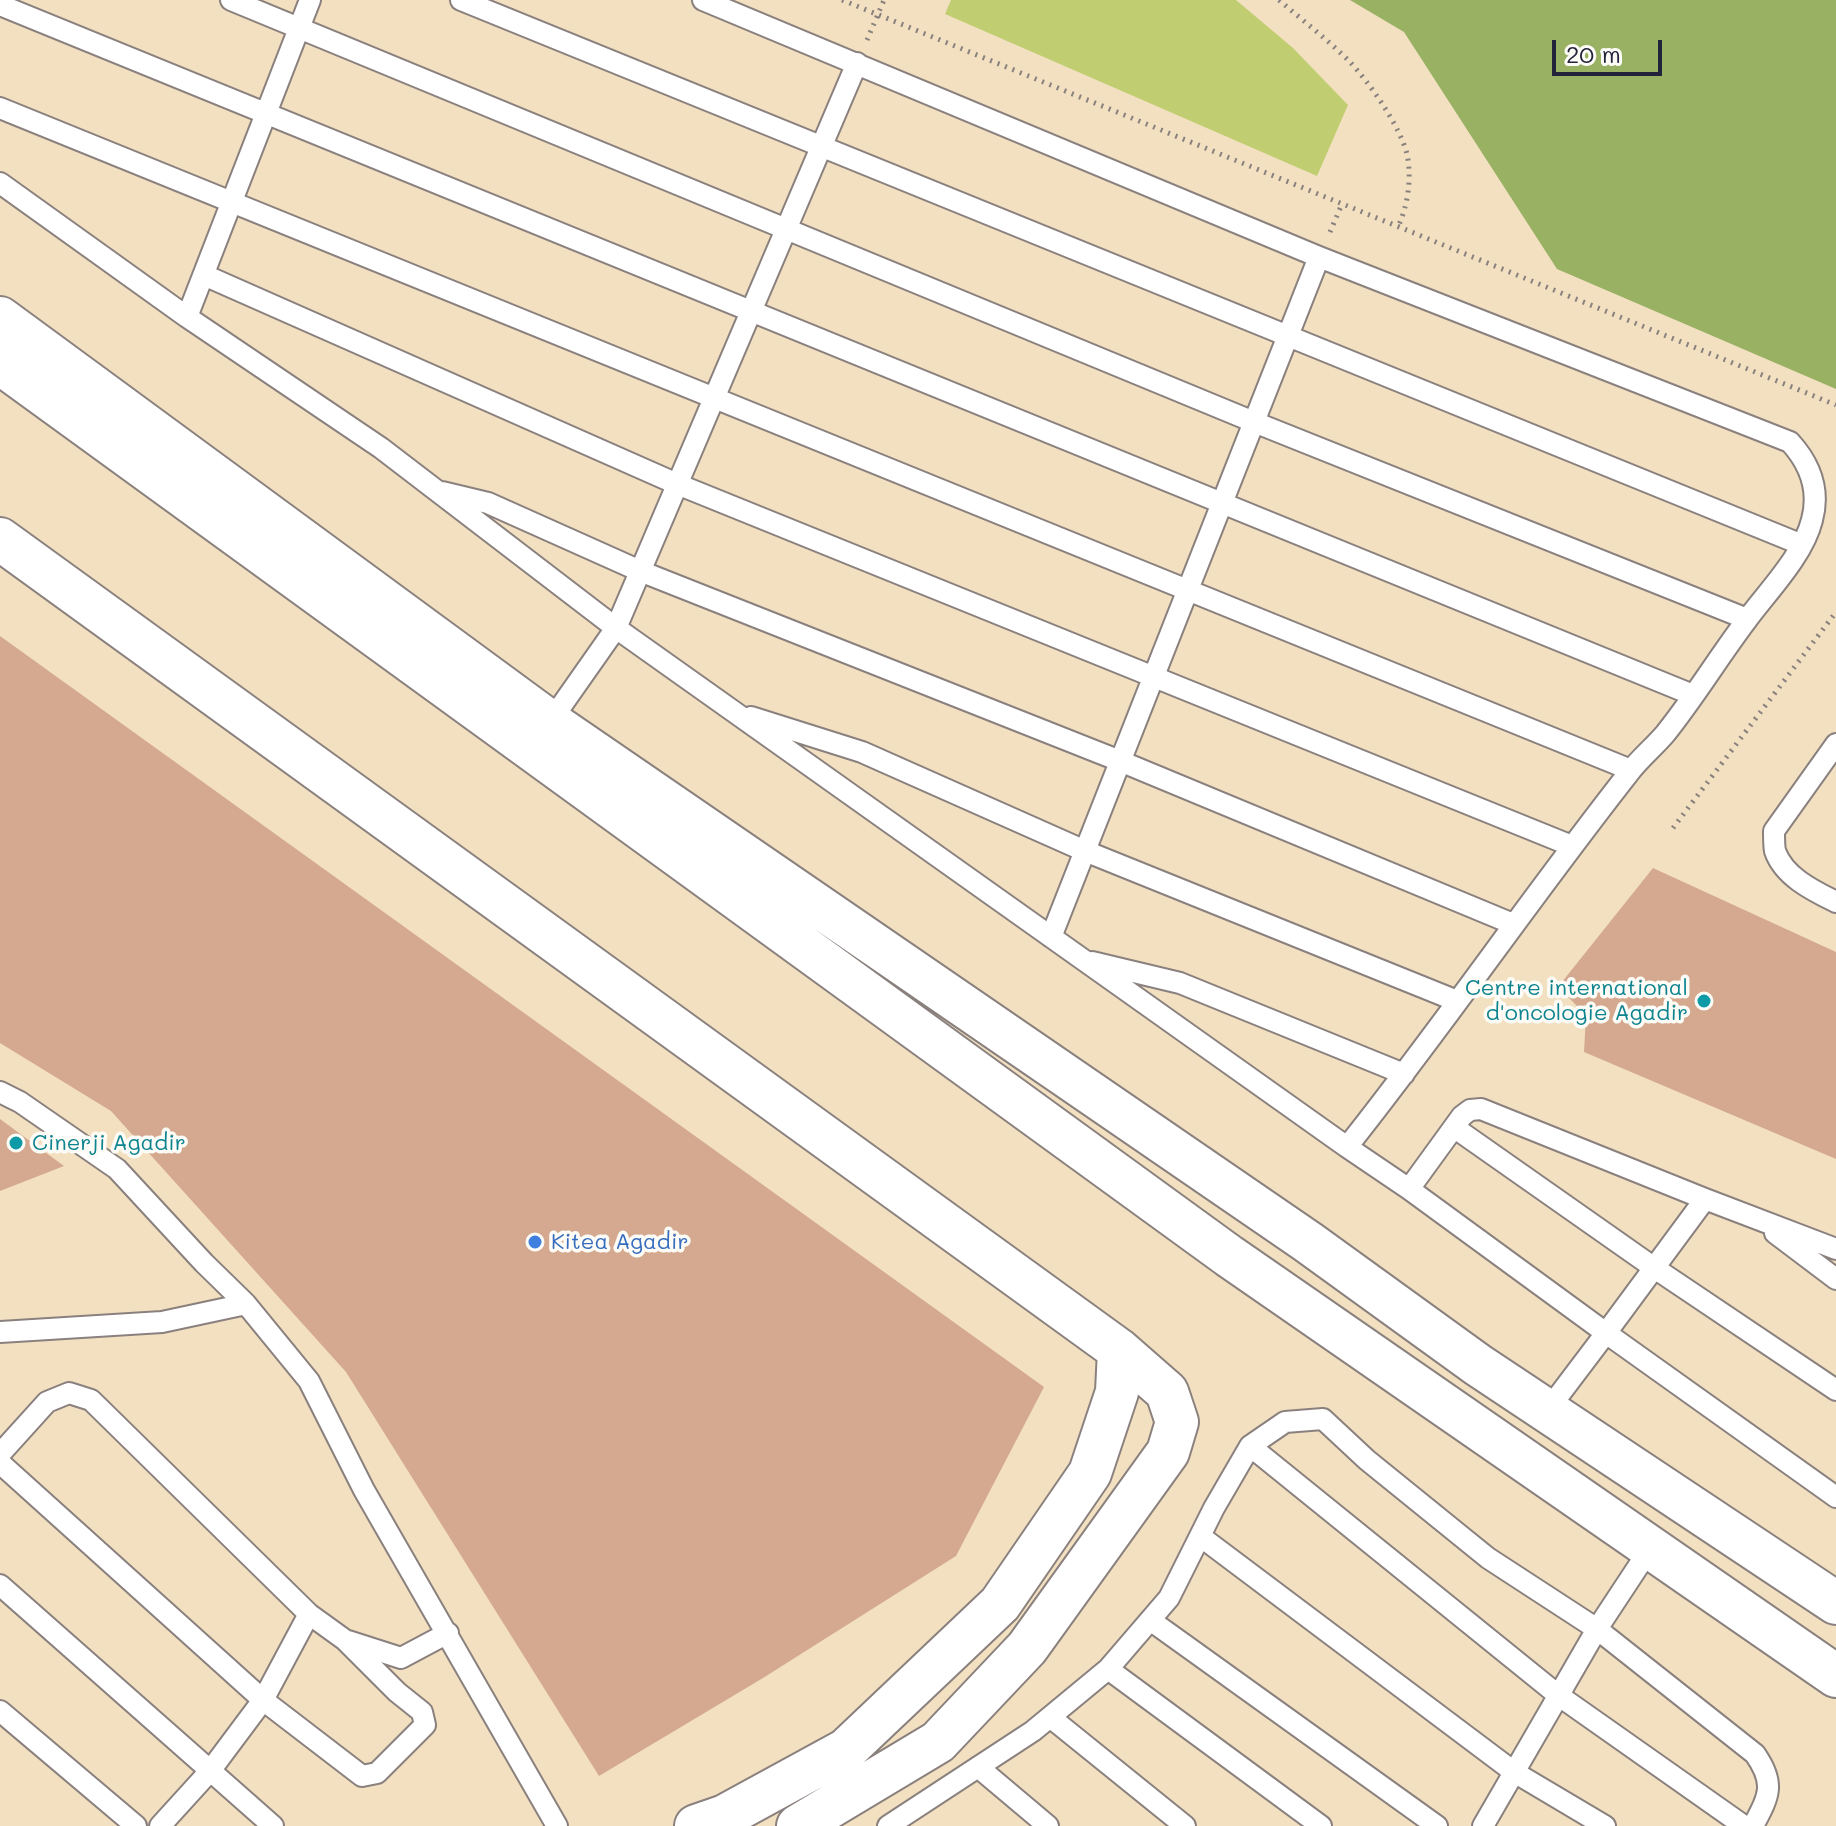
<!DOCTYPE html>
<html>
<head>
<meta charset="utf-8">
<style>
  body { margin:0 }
  #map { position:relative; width:1836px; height:1826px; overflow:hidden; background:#f2e0c1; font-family:Mali,sans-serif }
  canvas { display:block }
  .scale { position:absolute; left:1552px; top:40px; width:110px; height:36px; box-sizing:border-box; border:4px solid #22223b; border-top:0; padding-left:10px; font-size:24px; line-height:28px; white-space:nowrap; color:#22223b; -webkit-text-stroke:6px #fdfcf7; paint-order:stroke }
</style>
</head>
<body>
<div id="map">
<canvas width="1836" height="1826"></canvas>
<div class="scale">20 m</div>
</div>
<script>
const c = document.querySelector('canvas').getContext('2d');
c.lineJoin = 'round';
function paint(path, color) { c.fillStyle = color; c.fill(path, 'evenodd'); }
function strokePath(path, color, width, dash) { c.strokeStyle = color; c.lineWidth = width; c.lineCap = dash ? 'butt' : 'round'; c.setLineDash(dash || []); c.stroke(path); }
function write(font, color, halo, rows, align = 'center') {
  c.font = font + ' Mali,sans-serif'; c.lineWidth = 7; c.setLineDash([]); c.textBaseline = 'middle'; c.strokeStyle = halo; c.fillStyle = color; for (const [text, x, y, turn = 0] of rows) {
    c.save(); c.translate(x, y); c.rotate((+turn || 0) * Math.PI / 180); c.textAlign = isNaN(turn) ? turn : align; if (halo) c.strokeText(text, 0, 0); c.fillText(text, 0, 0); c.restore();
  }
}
const green = new Path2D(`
  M951,0H1236L1293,48L1348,105L1317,176L945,14Z`);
const forest = new Path2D(`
  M1350,0H1836V389L1557,269L1404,32Z`);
const building = new Path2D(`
  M0,636L1044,1387L956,1556L763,1678L599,1776L346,1372L111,1111L0,1043Z
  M1653,868L1836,952V1159L1584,1052L1586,1015L1558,987Z
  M0,1119L64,1166L0,1191Z`);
const path = new Path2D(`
  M842,0L1836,405
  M1279,0C1302,20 1327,39 1349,61C1369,82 1400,126 1407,154C1412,178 1408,205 1398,227
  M867,40L884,0
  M1330,232L1342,204
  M1673,828L1836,612`);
const lane = new Path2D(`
  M231,0L1254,422L1747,619
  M461,0L1800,544
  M0,5L1693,695
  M0,108L1631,770
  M0,183L187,317L381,448L616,628L857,63
  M204,275L677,484L1572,846
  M187,317L310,0
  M442,492L488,503L640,571L1120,761L1513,924
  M751,717L862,752L1085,851L1457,1001
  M550,722L616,628L1347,1147C1444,1025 1532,896 1628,774C1639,759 1653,748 1665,734C1694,698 1718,658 1746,621C1768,591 1803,556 1812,520C1820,490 1810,464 1790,442L1319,257L703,0
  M1836,744L1774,831C1774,837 1774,846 1775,851C1784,877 1814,891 1836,902
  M1051,937L1319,257
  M1092,962L1180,983L1404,1074
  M0,1092L20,1102L117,1169L204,1263L246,1304L309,1381L364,1490L557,1826
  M1455,1128L1653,1267L1836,1390
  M1347,1147L1409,1189L1606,1333L1547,1411
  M1409,1189L1462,1116L1470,1110L1481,1109L1705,1199L1836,1249
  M1705,1199L1606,1333L1836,1497
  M1775,1233L1836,1279
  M0,1332L162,1322L246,1304
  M1250,1446L1558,1695L1744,1826
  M0,1454L47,1402L69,1393L91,1400L309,1614L345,1640L397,1692L422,1712L425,1725L377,1773L362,1776L263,1700L0,1463
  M1200,1536L1514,1772L1605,1826
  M0,1585L273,1826
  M1150,1620L1437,1826
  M348,1641L401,1658L448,1633
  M1108,1669L1321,1826
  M0,1711L136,1826
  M1050,1717L1185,1826
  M978,1767L1048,1826
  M160,1826L210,1771L263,1700L309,1614
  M888,1826L1033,1731L1108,1669L1169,1598L1214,1508L1250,1446L1285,1422L1323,1419L1367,1460L1488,1558L1597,1629L1755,1754C1776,1784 1769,1796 1753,1826
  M1483,1826L1597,1629L1651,1547`);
const street = new Path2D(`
  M0,318L550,722L1308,1242L1478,1365L1836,1603
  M0,363L1229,1256L1836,1676
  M0,539L1119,1350L1167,1392L1177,1422L1168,1452L1027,1648L938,1742L798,1826
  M696,1826L725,1816L846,1750L1000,1604L1090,1473L1117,1392L1119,1350`);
const markers = [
  [1704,1001,8,"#0f9aa8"],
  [16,1143,8,"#0f9aa8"],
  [535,1242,8,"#3f7fe0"]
];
const cultureNames = [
  ["Centre international",1688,988],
  ["d'oncologie Agadir",1688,1013],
  ["Cinerji Agadir",32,1143,"left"]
];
const shopNames = [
  ["Kitea Agadir",551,1242]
];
paint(green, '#c0ce71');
paint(forest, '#98b163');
paint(building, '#d4a98f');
strokePath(lane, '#8a817e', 24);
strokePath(street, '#8a817e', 46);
strokePath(path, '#8a817e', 5, [2, 6]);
strokePath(lane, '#fff', 20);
strokePath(street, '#fff', 42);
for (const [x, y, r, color] of markers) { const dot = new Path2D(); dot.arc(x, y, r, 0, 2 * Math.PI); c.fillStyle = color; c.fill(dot); strokePath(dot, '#fdfcf7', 3); }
write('22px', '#0d838f', '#fdfcf7', cultureNames, 'right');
write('22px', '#366cbe', '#fdfcf7', shopNames, 'left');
</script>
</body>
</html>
